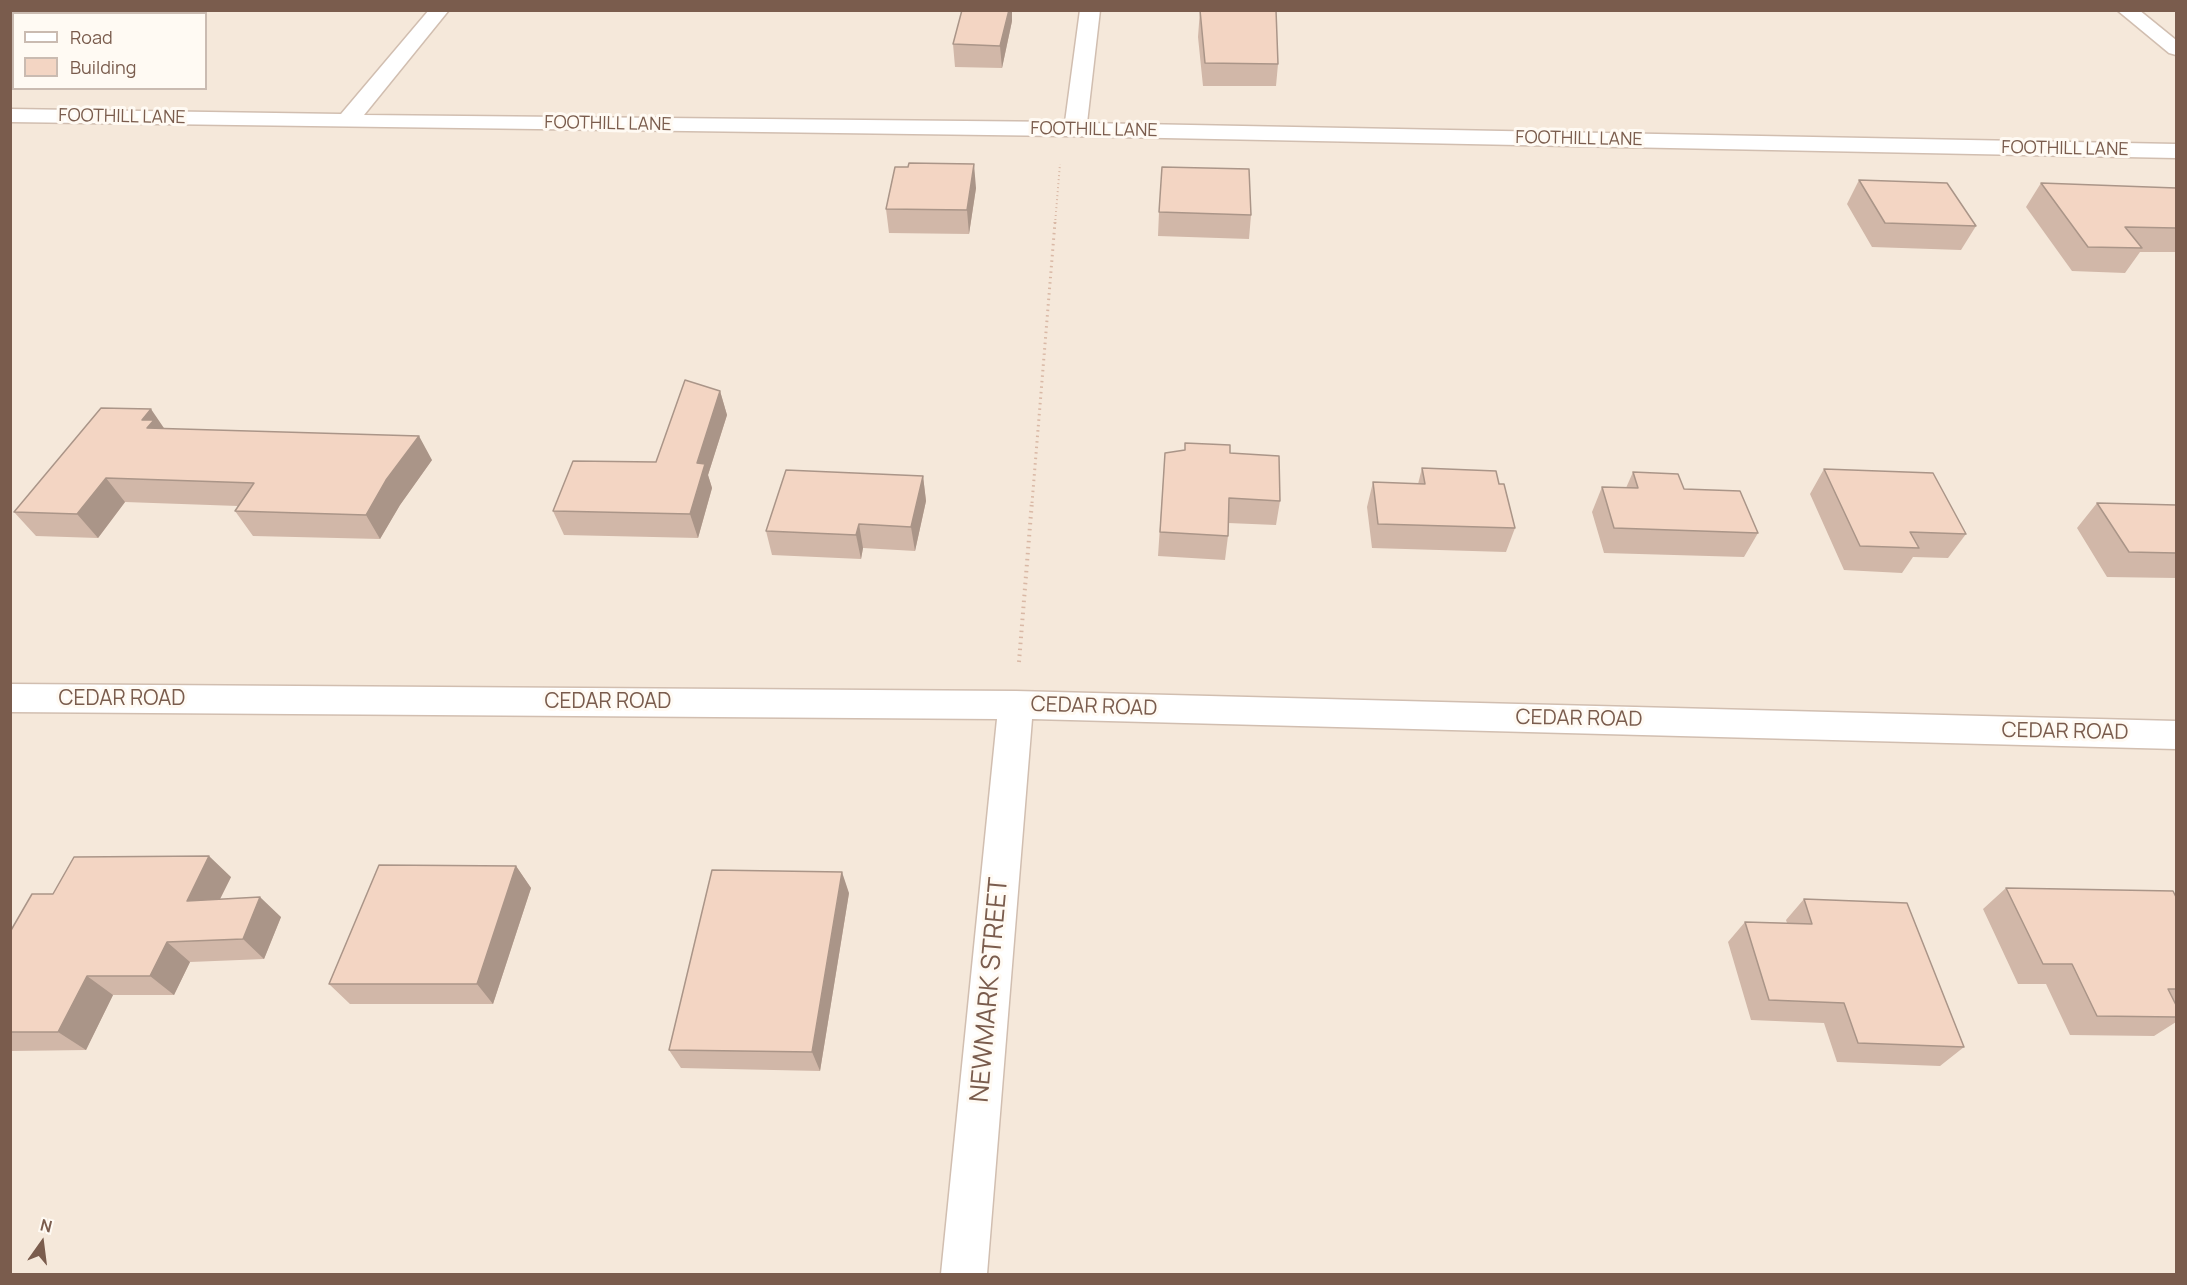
<!DOCTYPE html>
<html>
<head>
<meta charset="utf-8">
<style>
  body { margin:0 }
  #map { position:relative; width:2187px; height:1285px; overflow:hidden; background:#fdf6ec; font-family:Manrope,sans-serif }
  canvas { display:block }
  .frame { position:absolute; inset:0; border:12px solid #7a5c4d; pointer-events:none }
  .legend { position:absolute; left:12px; top:12px; width:195px; height:78px; box-sizing:border-box; background:#fffaf3; border:2px solid #cabbb1; margin:0; padding:8px 10px; list-style:none; font-size:18px; color:#7a5c4d }
  .legend li { display:flex; align-items:center; gap:12px; height:30px }
  .legend b { width:30px; border:2px solid #cabbb1 }
  .north { position:absolute; left:12px; top:1213px; width:60px; height:60px; -webkit-text-stroke:4px #fffaf3; paint-order:stroke; rotate:14deg; font-size:16px; font-weight:700; line-height:24px; text-align:center; color:#7a5c4d }
  .north::after { content:''; display:block; margin:auto; width:21px; height:27px; background:#7a5c4d; clip-path:polygon(50% 0,100% 100%,50% 72%,0 100%) }
</style>
</head>
<body>
<div id="map">
<canvas width="2187" height="1285"></canvas>
<div class="frame"></div>
<ul class="legend">
<li><b style="height:8px;background:#fff"></b>Road</li>
<li><b style="height:16px;background:#f3d5c3"></b>Building</li>
</ul>
<div class="north">N</div>
</div>
<script>
const c = document.querySelector('canvas').getContext('2d');
c.lineJoin = 'round';
function paint(path, color) { c.fillStyle = color; c.fill(path, 'evenodd'); }
function strokePath(path, color, width, dash) { c.strokeStyle = color; c.lineWidth = width; c.lineCap = dash ? 'butt' : 'round'; c.setLineDash(dash || []); c.stroke(path); }
function write(font, color, halo, rows, align = 'center') {
  c.font = font + ' Manrope,sans-serif'; c.lineWidth = 6; c.setLineDash([]); c.textBaseline = 'middle'; c.strokeStyle = halo; c.fillStyle = color; for (const [text, x, y, turn = 0] of rows) {
    c.save(); c.translate(x, y); c.rotate((+turn || 0) * Math.PI / 180); c.textAlign = isNaN(turn) ? turn : align; if (halo) c.strokeText(text, 0, 0); c.fillText(text, 0, 0); c.restore();
  }
}
const residential = new Path2D(`
  M11,11H2176V1274H11ZM14,14H206V88H14Z`);
const pathFar2 = new Path2D(`
  M1055,224L1060,164`);
const pathFar1 = new Path2D(`
  M1032,503L1055,222`);
const path = new Path2D(`
  M1019,662L1032,501`);
const minor = new Path2D(`
  M429,10H449L364,115L1065,122L1080,10H1100L1087,123L2176,144V158L1063,136L10,122V109L341,114Z
  M2117,10H2139L2176,40V55L2169,53Z
  M10,684L1016,691L2176,721V749L1032,719L987,1274H941L997,719L10,712Z`);
const wall = new Path2D(`
  M10,10H197L198,14H14V51H10Z
  M1200,10L1278,64L1276,86H1203L1198,37Z
  M1012,21L1002,68L955,67L953,44Z
  M1859,180L1976,226L1961,250L1872,247L1847,204Z
  M2041,183L2176,188V252H2140L2125,273L2072,271L2026,207Z
  M976,188L969,234L889,233L886,209Z
  M1159,212L1251,215L1249,239L1158,236Z
  M720,391L727,415L708,475L712,488L698,538L564,535L553,511L656,462Z
  M165,429L432,460L400,505L380,539L253,536L235,511L238,506L125,502L98,538L36,536L14,512Z
  M1165,453H1230L1280,501L1276,525L1228,523V536L1225,560L1158,556Z
  M1422,468L1499,484L1515,528L1506,552L1372,548L1367,507L1373,482L1418,484Z
  M1824,469L1966,534L1948,558L1913,557L1902,573L1844,570L1810,494Z
  M1633,472L1684,489L1758,533L1744,557L1604,553L1592,512L1602,487L1626,488Z
  M923,476L926,501L915,551L863,548L861,559L772,555L766,531Z
  M2097,503L2176,505V578L2107,577L2077,528Z
  M516,866L531,888L493,1004H350L329,984Z
  M231,877L220,899L281,917L264,959L190,962L174,995H113L86,1050L10,1051V932L53,894Z
  M2006,888L2176,897V1022L2154,1036L2070,1035L2046,984H2018L1983,909Z
  M849,893L820,1071L681,1068L669,1050Z
  M1804,899L1964,1047L1940,1066L1837,1062L1824,1023L1751,1020L1728,942L1745,922L1787,923L1786,920Z`);
const shadedWall = new Path2D(`
  M166,10H197L198,14H163Z
  M1009,10H1012V21L1002,68L1000,46Z
  M974,164L976,188L969,234L967,210Z
  M720,391L727,415L708,475L712,488L698,538L690,514L697,463Z
  M151,409L168,434L165,453L142,420Z
  M419,436L432,460L400,505L380,539L366,515L386,480Z
  M923,476L926,501L915,551L911,527Z
  M106,478L125,502L98,538L77,514Z
  M859,524L863,548L861,559L856,535Z
  M209,856L231,877L209,921L187,901Z
  M516,866L531,888L493,1004L477,984Z
  M842,872L849,893L820,1071L812,1052Z
  M260,897L281,917L264,959L243,939Z
  M167,942L190,962L174,995L150,976Z
  M87,976L113,995L86,1050L58,1032Z`);
const building = new Path2D(`
  M10,10H166L163,14H14V29H10Z
  M962,10H1009L1000,46L953,44Z
  M1200,10H1276L1278,64L1205,63Z
  M909,163L974,164L967,210L886,209L895,167H908Z
  M1162,167L1249,169L1251,215L1159,212Z
  M1859,180L1947,183L1976,226L1885,223Z
  M2041,183L2176,188V228L2125,227L2142,248L2088,247Z
  M685,380L720,391L697,463L705,464L690,514L553,511L573,461L656,462Z
  M101,408L151,409L142,420H154L147,428L419,436L386,480L366,515L235,511L254,483L106,478L77,514L14,512Z
  M1185,443L1230,445V453L1279,456L1280,501L1229,498L1228,536L1160,532L1165,453L1185,450Z
  M1422,468L1496,471L1499,484H1504L1515,528L1378,524L1373,482L1425,484Z
  M1824,469L1933,473L1966,534L1910,532L1919,548L1860,546Z
  M786,470L923,476L911,527L859,524L856,535L766,531Z
  M1633,472L1678,474L1684,489L1740,491L1758,533L1614,528L1602,487L1638,488Z
  M2097,503L2176,505V553L2129,552Z
  M209,856L187,901L260,897L243,939L167,942L150,976H87L58,1032H10V932L32,894H53L74,857Z
  M379,865L516,866L477,984H329Z
  M712,870L842,872L812,1052L669,1050Z
  M2006,888L2173,891L2176,897V989H2168L2176,1005V1017L2097,1016L2072,964H2043Z
  M1804,899L1907,903L1964,1047L1858,1043L1844,1003L1769,1000L1745,922L1812,924Z`);
const farStreetnames = [
  ["FOOTHILL LANE",122,117,1],
  ["FOOTHILL LANE",608,124,1],
  ["FOOTHILL LANE",1094,130,1],
  ["FOOTHILL LANE",1579,139,1],
  ["FOOTHILL LANE",2065,149,1]
];
const streetNames = [
  ["CEDAR ROAD",122,699],
  ["CEDAR ROAD",608,702],
  ["CEDAR ROAD",1094,707,2],
  ["CEDAR ROAD",1579,719,1],
  ["CEDAR ROAD",2065,732,1]
];
const nearStreetnames = [
  ["NEWMARK STREET",990,990,-85]
];
paint(residential, '#f5e8da');
strokePath(minor, '#d1beb0', 3);
strokePath(pathFar2, '#d9b8a5', 2, [1, 3]);
strokePath(pathFar1, '#d9b8a5', 3, [1.5, 4]);
strokePath(path, '#d9b8a5', 4, [1.5, 4.5]);
paint(minor, '#fff');
paint(wall, '#d1b7a8');
paint(shadedWall, '#aa9588');
paint(building, '#f3d5c3');
strokePath(building, '#aa9588', 1.5);
write('18px', '#7a5c4d', '#fffaf3', farStreetnames);
write('21px', '#7a5c4d', '#fffaf3', streetNames);
write('26px', '#7a5c4d', '#fffaf3', nearStreetnames);
</script>
</body>
</html>
